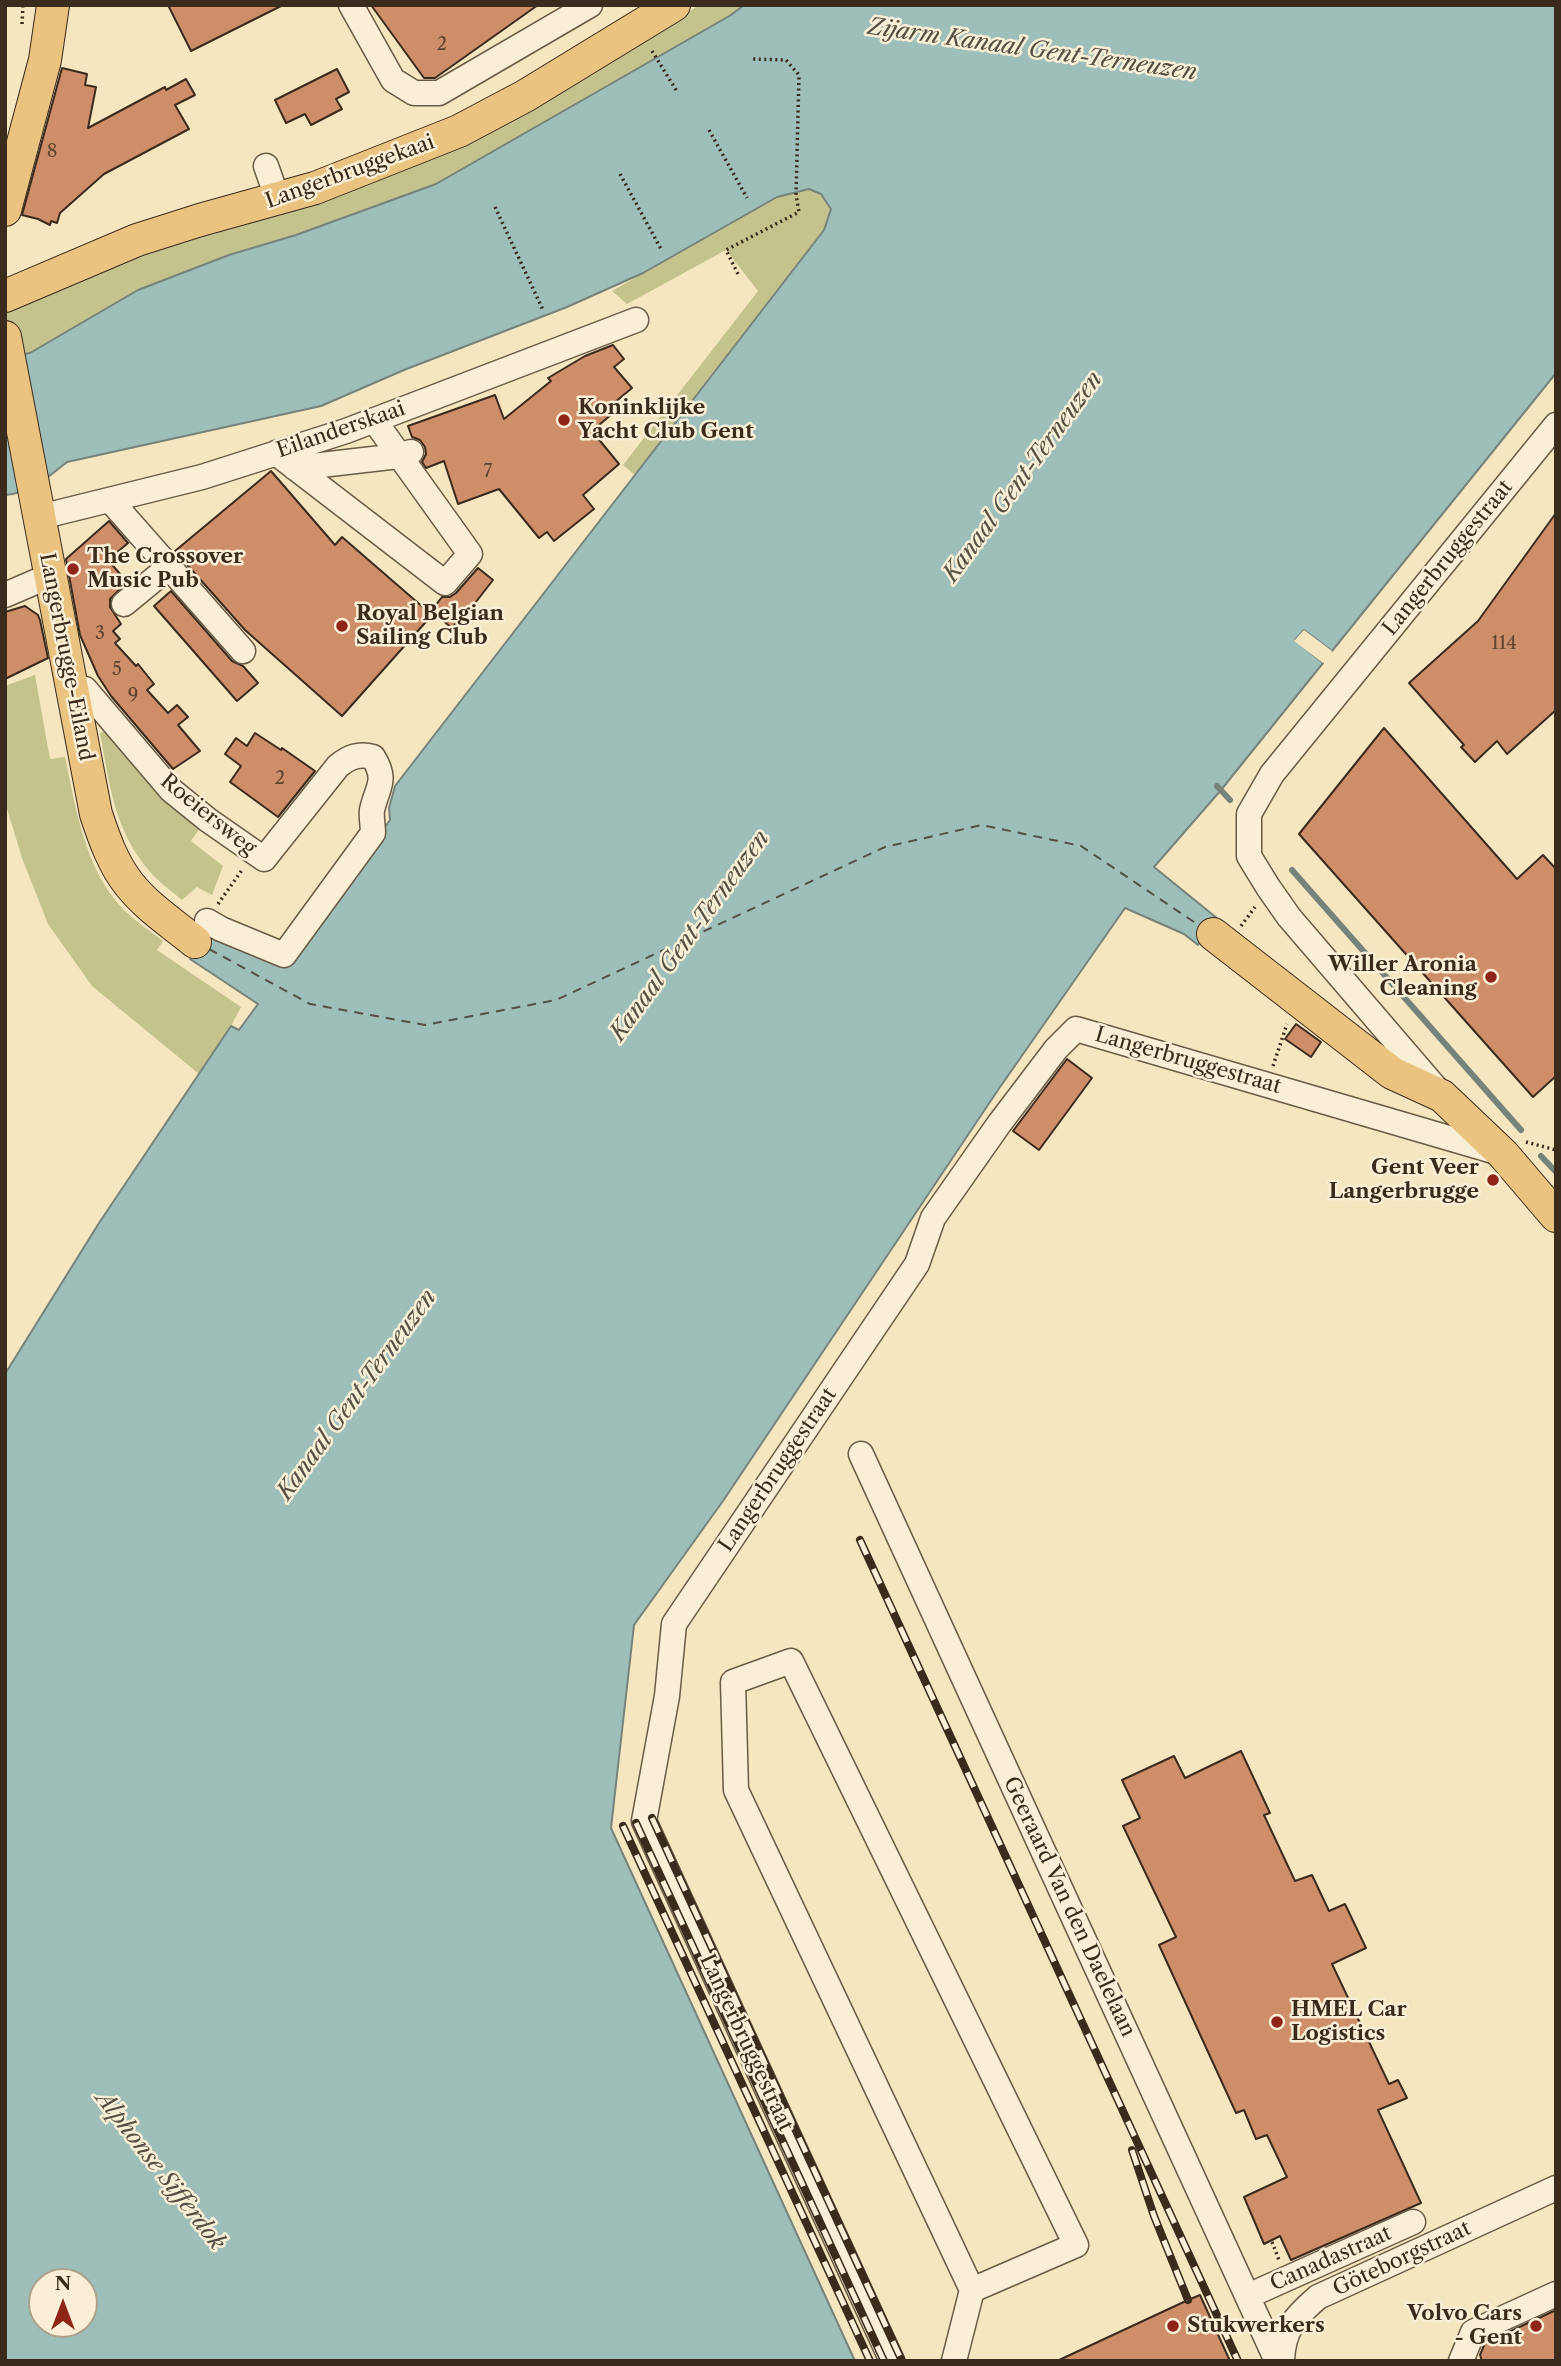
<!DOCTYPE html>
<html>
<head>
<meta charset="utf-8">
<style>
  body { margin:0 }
  #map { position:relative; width:1561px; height:2366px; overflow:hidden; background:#f5e6c0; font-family:"Libre Caslon Text",serif }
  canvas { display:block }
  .frame { position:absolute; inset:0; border:7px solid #3b2b1d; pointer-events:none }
  .north { position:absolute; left:28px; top:2268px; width:70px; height:70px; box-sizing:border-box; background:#f8efd6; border:2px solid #aca18c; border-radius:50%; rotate:0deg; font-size:19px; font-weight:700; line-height:28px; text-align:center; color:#3b2b1d }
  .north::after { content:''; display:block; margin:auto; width:24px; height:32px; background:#8f2418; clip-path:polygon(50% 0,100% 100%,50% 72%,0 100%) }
</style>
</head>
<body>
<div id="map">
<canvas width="1561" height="2366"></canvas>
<div class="frame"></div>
<div class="north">N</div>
</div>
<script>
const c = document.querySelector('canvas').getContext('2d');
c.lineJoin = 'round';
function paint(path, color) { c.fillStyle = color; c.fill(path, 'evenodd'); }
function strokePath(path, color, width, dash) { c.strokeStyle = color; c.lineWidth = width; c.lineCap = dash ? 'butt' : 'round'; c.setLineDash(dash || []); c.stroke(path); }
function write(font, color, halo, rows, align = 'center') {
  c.font = font + ' "Libre Caslon Text",serif'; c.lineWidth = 5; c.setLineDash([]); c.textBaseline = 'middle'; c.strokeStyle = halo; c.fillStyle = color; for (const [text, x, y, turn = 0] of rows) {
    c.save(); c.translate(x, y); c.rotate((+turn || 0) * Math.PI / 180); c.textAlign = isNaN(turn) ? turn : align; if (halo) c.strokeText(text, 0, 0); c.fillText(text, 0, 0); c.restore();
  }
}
const green = new Path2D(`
  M699,5H744L731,15L436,184L296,235L229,255L138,290L30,353L5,357V312L683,16Z
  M809,189L821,194L831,209L824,230L636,476L623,465L758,291L726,250L627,304L612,291L777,197Z
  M35,675L50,759L65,757C76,809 85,871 125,911C136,922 151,931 163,941L157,950L241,1007L231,1026L199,1074L92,986L48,924L22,858L5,802V686Z
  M109,729L202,825L191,841L223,866L212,895L197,887L182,900C170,890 156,880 146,867C114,828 109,781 100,733Z`);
const water = new Path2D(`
  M744,5H1556V373L1332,651L1304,630L1295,640L1323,663L1221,790L1154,867L1218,919L1198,945L1184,934L1125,908L998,1090L723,1501L634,1625L611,1828L855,2361H5V1374L99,1223L231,1026L239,1030L258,1004L190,959L210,934L287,962L390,820L389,808L395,786L824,230L831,209L821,194L809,189L777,197L643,273L567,307L404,370L321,406L67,462C47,478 31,493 5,495V357L30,353L138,290L229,255L296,235L436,184L731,15ZM42,2282H84V2324H42Z`);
const pier = new Path2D(`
  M1304,630L1332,651L1330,654L1304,635L1299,640L1325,660L1323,663L1294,641Z`);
const stream = new Path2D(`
  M1217,786L1230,800
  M1292,870L1521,1130
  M1541,1156L1556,1172`);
const ferry = new Path2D(`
  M209,949L310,1004L425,1025L556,1000L885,847L982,825L1081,846L1200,926`);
const building = new Path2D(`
  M168,5H283L191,51Z
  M371,5H538L435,78H424Z
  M62,68L87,74L85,85L96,87L88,128L165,87L166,90L186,79L195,95L175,105L189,129L104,174L60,213L57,223L51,221L50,225L38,219L22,215Z
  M337,69L349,92L336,99L342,109L311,125L305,114L286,123L275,100Z
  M613,345L624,359L614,367L632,388L614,403L619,408L592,431L619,464L583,495L594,509L554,541L547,532L539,538L499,489L458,504L444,461L426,468L422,462L426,454L425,447L420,440L412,437L408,426L495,395L504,419L551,381L548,378L585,356Z
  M271,471L335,545L342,537L432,615L342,716L245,630L175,551Z
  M1556,513V710L1507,754L1497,741L1475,762L1461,747L1464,745L1409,683L1478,621Z
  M109,521L128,543L108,560L127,582L110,599V607L121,624L113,631L120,639L115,643L136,666L138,664L154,684L147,690L168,713L177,705L188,717L178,725L200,751L173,769L111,696L98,676L80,635L66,559Z
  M478,568L493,580L458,625L456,623L452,628L431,611L442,597H450L456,593Z
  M171,591L232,661L243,666L258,683L237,701L154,606Z
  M25,606L38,615L40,620L48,658L5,679V612Z
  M1384,728L1517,879L1543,855L1556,869V1076L1533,1097L1299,834Z
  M255,733L281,750L282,748L315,771L278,817L230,782L241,766L225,754L236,738L247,746Z
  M1296,1024L1321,1042L1311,1057L1285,1039Z
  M1067,1059L1092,1078L1039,1150L1013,1131Z
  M1241,1751L1270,1813L1264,1815L1295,1881L1312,1875L1329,1911L1345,1904L1366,1948L1332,1964L1389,2084L1398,2080L1407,2098L1378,2110L1421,2203L1291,2260L1280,2236L1264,2244L1244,2197L1287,2177L1267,2135L1256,2139L1244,2110L1236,2113L1159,1945L1176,1937L1123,1826L1140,1818L1122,1780L1174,1756L1185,1778Z
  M1200,2295L1230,2361H1057L1188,2300Z
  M1556,2310V2361H1482L1480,2355L1485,2343Z`);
const path = new Path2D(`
  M22,24L23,5
  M652,51L678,93
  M709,130L747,198
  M620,174L661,249
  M495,207L543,310
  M738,274L726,250L799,212L796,195L799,75L786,60L753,59
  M218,904L242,870
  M1241,926L1255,907
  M1273,1066L1287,1024
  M1526,1142L1556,1150
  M1272,2242L1279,2260`);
const minor = new Path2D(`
  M351,5L393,80L414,93H439L590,5
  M266,166L278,200
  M276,453L445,583L470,554L374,420
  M295,468L399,456L411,452
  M110,500L243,651
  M40,517L202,477L346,431L636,320
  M5,595L49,576
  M124,604L169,567
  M73,691L85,689L171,790L208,820L264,859L338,766C349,757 359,753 373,757C388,781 377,787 372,810C371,817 373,826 373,833L284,955L221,929L207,921
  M1440,1093L1289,917L1268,887L1249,856V814L1272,774L1556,425
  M861,1454L1277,2361
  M1248,2296L1413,2222
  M892,2361L644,1821L667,1696L674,1624L917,1264L933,1218L999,1124L1056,1049L1076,1029L1500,1153
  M954,2361L972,2290L736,1790L733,1682L791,1661L1076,2245L972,2290
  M1282,2361C1283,2329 1295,2317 1318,2297L1556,2188
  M1461,2361L1473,2332L1556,2294`);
const major = new Path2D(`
  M5,210L45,60L53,5
  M5,296L137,240L200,220L315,188L459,131L525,96L674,5
  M5,337L96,814C104,838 113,864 129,884C147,907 173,924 195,942
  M1213,934L1392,1073L1442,1096L1503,1154L1556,1216`);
const rail = new Path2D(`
  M860,1540L1238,2361
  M652,1818L902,2361
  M636,1823L884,2361
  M623,1826L870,2361
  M1132,2150L1154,2216L1188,2300`);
const markers = [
  [564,420,7,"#8f2418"],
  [73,569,7,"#8f2418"],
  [342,626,7,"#8f2418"],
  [1491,977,7,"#8f2418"],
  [1493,1180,7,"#8f2418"],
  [1277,2022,7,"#8f2418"],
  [1173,2326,7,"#8f2418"],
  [1536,2326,7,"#8f2418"]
];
const numberNames = [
  ["2",442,45],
  ["8",52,152],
  ["7",488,472],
  ["3",100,634],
  ["114",1504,644],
  ["5",117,670],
  ["9",133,696],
  ["2",280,779]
];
const streetNames = [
  ["Langerbruggekaai",350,172,-20],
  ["Eilanderskaai",341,430,-19],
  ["Langerbruggestraat",1448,558,-51],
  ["Langerbrugge-Eiland",66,657,79],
  ["Roeiersweg",208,815,39],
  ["Langerbruggestraat",1188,1061,16],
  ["Langerbruggestraat",778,1470,-56],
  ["Geeraard Van den Daelelaan",1069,1907,65],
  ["Langerbruggestraat",746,2043,65],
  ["Canadastraat",1331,2259,-24],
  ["Göteborgstraat",1402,2259,-25]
];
const poiNames = [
  ["Koninklijke",578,408],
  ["Yacht Club Gent",578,432],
  ["The Crossover",87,557],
  ["Music Pub",87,581],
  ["Royal Belgian",356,614],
  ["Sailing Club",356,638],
  ["Willer Aronia",1477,965,"right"],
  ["Cleaning",1477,989,"right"],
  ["Gent Veer",1479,1168,"right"],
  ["Langerbrugge",1479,1192,"right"],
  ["HMEL Car",1291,2010],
  ["Logistics",1291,2034],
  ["Volvo Cars",1522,2314,"right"],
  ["- Gent",1522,2338,"right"],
  ["Stukwerkers",1187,2326]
];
const waterNames = [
  ["Zijarm Kanaal Gent-Terneuzen",1032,50,8],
  ["Kanaal Gent-Terneuzen",1023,477,-54],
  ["Kanaal Gent-Terneuzen",690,936,-54],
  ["Kanaal Gent-Terneuzen",357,1395,-54],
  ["Alphonse Sifferdok",160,2171,52]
];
paint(green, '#c4c38d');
paint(water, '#9dbeb9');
strokePath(water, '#76837b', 2);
paint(pier, '#f5e6c0');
strokePath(stream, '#76837b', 6);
strokePath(ferry, '#545044', 2, [9, 7]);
paint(building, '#ce8e6a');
strokePath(building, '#3b2b1d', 2);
strokePath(minor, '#6a5a46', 27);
strokePath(major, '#3b2b1d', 34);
strokePath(path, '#3b2b1d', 3.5, [2, 3.5]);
strokePath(minor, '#f8efd6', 24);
strokePath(major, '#eac380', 32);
strokePath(rail, '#3b2b1d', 8);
strokePath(rail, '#f8efd6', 5, [16]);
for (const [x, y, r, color] of markers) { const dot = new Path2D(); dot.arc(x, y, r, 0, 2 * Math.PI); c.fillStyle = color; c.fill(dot); strokePath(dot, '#f8efd6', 2.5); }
write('18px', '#604430', null, numberNames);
write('21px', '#3b2b1d', '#f8efd6', streetNames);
write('bold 21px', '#3b2b1d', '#f8efd6', poiNames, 'left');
write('italic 23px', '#545044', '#f8efd6', waterNames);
</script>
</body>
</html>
